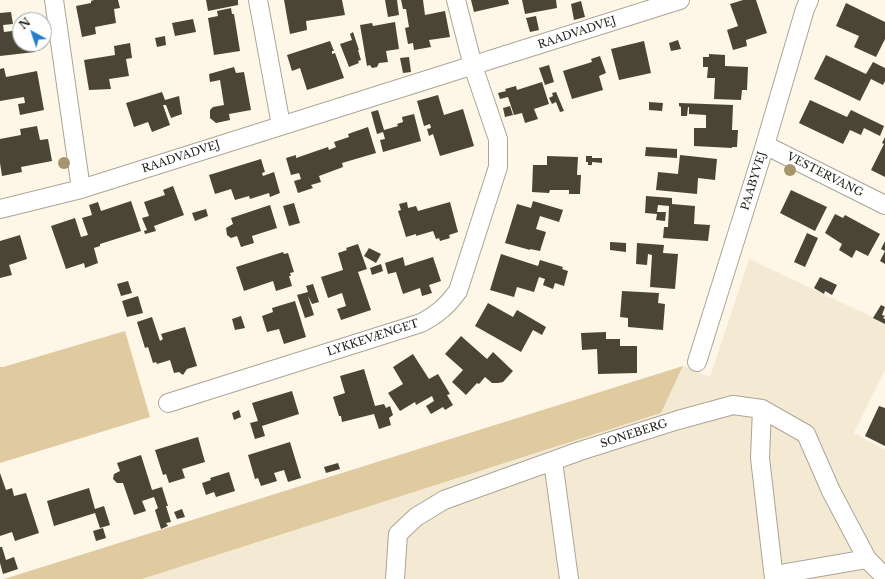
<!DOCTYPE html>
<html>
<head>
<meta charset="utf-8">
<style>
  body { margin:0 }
  #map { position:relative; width:885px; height:579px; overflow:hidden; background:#fef6e7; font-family:"Libre Baskerville",serif }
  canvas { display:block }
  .north { position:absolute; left:12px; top:12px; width:40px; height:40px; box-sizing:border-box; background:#fff; border:1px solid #a6a5a3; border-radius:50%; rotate:320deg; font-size:11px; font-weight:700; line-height:16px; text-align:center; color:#201e18 }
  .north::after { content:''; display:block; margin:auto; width:14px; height:18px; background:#247ecb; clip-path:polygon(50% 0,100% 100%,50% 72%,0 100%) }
</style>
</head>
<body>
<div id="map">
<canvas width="885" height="579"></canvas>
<div class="north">N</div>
</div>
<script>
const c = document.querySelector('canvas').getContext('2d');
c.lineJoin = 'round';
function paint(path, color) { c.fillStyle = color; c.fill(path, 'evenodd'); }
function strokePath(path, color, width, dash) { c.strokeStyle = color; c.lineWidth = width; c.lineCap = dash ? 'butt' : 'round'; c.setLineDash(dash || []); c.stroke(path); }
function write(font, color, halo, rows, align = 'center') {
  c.font = font + ' "Libre Baskerville",serif'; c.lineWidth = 4; c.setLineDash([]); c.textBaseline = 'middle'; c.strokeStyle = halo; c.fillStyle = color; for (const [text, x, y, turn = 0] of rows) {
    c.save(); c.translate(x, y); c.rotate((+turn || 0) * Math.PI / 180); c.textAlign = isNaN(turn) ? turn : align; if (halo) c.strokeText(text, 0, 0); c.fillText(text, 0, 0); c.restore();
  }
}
const built = new Path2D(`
  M749,259L885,323V370L854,433L885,450V579H142L661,413L683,366L710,377Z`);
const green = new Path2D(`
  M125,331L150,417L0,463V367H3Z
  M683,366L661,413L142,579H4Z`);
const building = new Path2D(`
  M94,0H118L120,8L114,9L116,23L95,27L96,34L82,37L76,6L91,3V1Z
  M206,0H238V5L208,11Z
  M284,0H342L345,15L306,21L307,30L290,34Z
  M385,0H397L399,15L388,17Z
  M401,0H423L425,15L445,11L450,37L429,40L431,47L414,50L413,43L408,44L405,28L409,27L406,9H403Z
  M471,0H508L509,4L474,12Z
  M522,0H556L557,8L525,14Z
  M743,0H756L767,33L746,40L747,46L733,50L727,30L738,26L730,4Z
  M581,1L585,17L574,20L571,4Z
  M846,3L885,22V39L876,57L854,47L859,36L836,26Z
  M231,8L232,14H234L240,51L214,55L208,18L218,16L217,11Z
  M11,12L13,24L3,25L4,32L20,30V44H34L35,52L0,56V13Z
  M536,16L539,30L530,32L526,18Z
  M193,19L196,32L175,36L172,23Z
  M395,22L399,49L386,51L388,62L379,63L377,67L372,68L370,65L367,66L360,25L372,23L373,26Z
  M353,32L359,50H358L361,60L358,61L359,63L349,67L340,44L352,40L350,34Z
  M165,36L166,45L157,47L155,38Z
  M678,40L681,49L671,51L669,43Z
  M330,41L334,51H332V54L335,53L344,78L307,90L300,68L292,71L287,55Z
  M644,41L651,73L619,80L611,49Z
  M130,43L132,58L126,59L129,76L109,79L111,89L89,90L84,60L115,55L114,46Z
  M709,54L725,55V66L748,67L747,90H742L741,100L714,99L715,78H707L708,67H703V57H709Z
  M826,55L866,74L873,62L885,68V81L883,85L871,79L860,101L814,79Z
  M600,56L606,73L599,76L603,90L572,99L563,71L592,62L591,59Z
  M409,57L411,72L403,73L400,58Z
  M549,65L554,82L545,85L539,68Z
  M234,67L236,73L244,72L251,110L229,114L230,120L216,123L210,118V110L213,107L224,105L220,80L210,82L209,74Z
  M4,68L6,77L37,71L44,110L20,115L18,104L25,103L24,97L0,101V69Z
  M542,82L549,104L534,109L538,119L525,123L522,113L514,115L508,97L500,99L498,93L506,91L505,89L516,86L517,90Z
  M162,92L165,100L179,96L182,114L171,118L166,105H163L170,125L152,132L148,122L134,127L126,103Z
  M556,92L564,111L560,112L556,102L552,104L549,98L553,96L552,93Z
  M438,95L444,115L463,109L474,146L440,156L433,134L429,136L427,129L431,128L430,124L424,126L417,101Z
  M810,100L847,117L851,110L884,126L880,136L864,128L861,135L850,130L843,144L799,123Z
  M649,102L663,103L662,111L649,110Z
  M679,103L733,105L732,130H738L737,147H732V148L694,146V128H706V115L689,114V107H688L687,116H681V107L679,106Z
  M510,106L513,115L505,117L503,108Z
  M378,110L384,130L398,126L397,124L403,122L402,117L414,114L421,141L383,152L380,140L385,139L383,132L377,134L371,112Z
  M37,126L40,140L48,139L52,161L21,167L22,172L2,176L0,163V139L21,135L20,129Z
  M368,127L376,153L342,163L343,167L319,176L321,182L311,185L313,188L298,193L294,181L301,179L299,173L291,175L286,158L296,155V158L328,147L329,150L336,147L334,142L349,137L348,134Z
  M885,137V177L871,170L884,144L882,143Z
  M646,147L677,149V158L645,156Z
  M680,155L717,159L715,180L698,178L697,194L656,190L658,172L678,174Z
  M547,156L578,157L577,175H581L580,194H569V190H550L549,193L532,192L533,165H547Z
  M586,156H592V158H602V163L592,162V165H588V162H586Z
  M261,159L265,172L262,173L263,176L274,172L280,193L270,197L269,193L250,199L249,196L235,200L231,189L215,194L209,175Z
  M173,186L184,215L154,226L156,231L145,234L144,231L147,230L142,218L149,216L144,202L165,195L163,190Z
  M791,190L827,207L815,231L780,213Z
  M646,196L672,198V204L695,206L694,224L710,225L708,241L663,238L664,227H668L669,206L658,205L657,212H666L665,221L656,220L657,214L645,213Z
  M131,201L141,231L100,244V246L94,248L98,263L85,268L84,263L66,269L51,226L75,218L81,237L88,235L82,218L92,215L89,205L98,202L101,211Z
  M533,201L563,210L559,222L540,216L536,229L546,232L540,251L530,249V250L505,243L517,204L531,208Z
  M407,202L408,208L416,206L418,211L450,202L458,232L449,235L450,238L440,241L439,238L436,239L433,231L416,236V234L406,237L398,211L401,210L399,204Z
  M294,203L300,223L289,226L283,206Z
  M270,205L277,228L252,236L254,243L241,247L237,236L231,238L227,235L226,228L233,224L231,218Z
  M206,209L208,216L195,221L192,213Z
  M835,214L843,218L845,215L880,234L868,256L856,250L852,258L839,250L842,244L825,233Z
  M807,233L818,238L805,267L794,262Z
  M20,235L27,259L9,265L12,275L0,278V241Z
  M885,241V264L880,261L885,251L881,249Z
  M610,242L626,243V252L610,250Z
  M637,243L664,245L663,253L678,254L675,289L650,287L652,255L648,254L647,265L636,264Z
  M358,244L367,269L358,272L371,310L341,320L337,309L346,306L342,293L328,298L321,277L343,270L338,253L347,250L346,248Z
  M369,248L381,254L376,263L364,256Z
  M283,252L284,254L288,253L294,272L290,273L291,276H289L292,286L276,291L273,281L244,291L236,267Z
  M501,254L538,266L540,260L563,267L562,269L568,271L564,286L555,283L553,289L543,285L545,279L539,277L534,292L517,287L514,297L490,290Z
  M403,257L405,266L433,257L441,281L429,285L432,293L422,296L420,288L403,294L396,272L388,274L385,263Z
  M381,264L383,271L372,275L370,268Z
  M820,277L837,285L832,295L825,291L824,294L814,288Z
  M128,281L132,293L121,296L117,284Z
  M313,284L319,302L312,304L308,296L314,315L305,318L297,295L308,292L306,286Z
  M622,291L659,293L658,303L665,304L663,330L628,327V318L620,317Z
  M138,296L143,313L127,317L122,301Z
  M295,301L306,337L284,344L279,329L267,332L262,316L273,312L272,308Z
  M488,303L513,317L517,310L546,327L542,335L533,330L521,352L475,326Z
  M881,305L885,307L882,315L885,316L883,318L885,319V324L873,318Z
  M241,316L245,328L235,330L232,319Z
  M152,317L160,341L163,339L161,334L185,327L197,366L187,369L183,375L179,372L174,373L170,360L157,364L156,362L153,363L148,347L145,348L137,322Z
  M606,332V339H620V346H637V373L598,374L597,349L582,350L581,333Z
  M461,336L487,359L493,352L513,371L503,382L498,383H492L485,377L479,384L477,383L466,395L452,382L463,370L445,354Z
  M413,354L429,379L438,374L450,394L447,395L453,405L445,410L443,407L431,414L426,406L434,401L432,396L416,405L415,402L400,411L388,393L403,384L393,367Z
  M364,369L375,406L384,404L386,408L390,406L393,415L389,418L391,425L379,429L374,414L342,422L341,416H339L333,397L345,393L340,376Z
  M292,391L299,414L262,426L265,436L255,439L250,423L258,421L252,403Z
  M879,406L885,408V446L865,436Z
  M239,410L241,417L234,420L232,413Z
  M198,437L205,462L182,469L185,478L169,483L166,474L163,475L155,450Z
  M290,442L301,478L288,482L284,470L274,473L277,481L261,486L258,478L255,479L248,455Z
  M141,455L152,490L162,487L168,506H166L171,522L166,523L168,526L161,529L155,510L158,508L154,497L142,501L146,511L134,515L123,483H117L113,479L114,474L120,471L117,463Z
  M338,463L340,469L326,473L324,467Z
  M229,472L235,491L216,497L214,492L206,495L202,483L211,480L210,478Z
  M0,473L6,490L12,488L14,496L26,493L39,533L15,541L12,532L0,536Z
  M89,488L95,509L104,506L110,525L100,528L95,513L54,526L47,501Z
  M182,509L185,517L177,519L174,512Z
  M103,528L106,538L96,541L93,531Z
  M0,547H2L6,560L14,557L18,569L3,574L0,563Z`);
const minor = new Path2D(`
  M54,0L81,189
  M258,0L281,125
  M765,145L885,205
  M0,209L81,189L680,0
  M697,362L765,145L805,9L809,0
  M168,403L421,323C438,314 447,306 458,291L498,167V139L473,66L456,0
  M762,409L806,434L831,491L867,559
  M553,461L569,579
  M774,575L867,559L883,575L884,579
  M395,579L398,534L416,517L444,500L580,451L678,420L733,405L762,409L760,458L774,579`);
const trees = [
  [64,163],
  [790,170]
];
const streetNames = [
  ["RAADVADVEJ",577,33,-18],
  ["RAADVADVEJ",181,157,-18],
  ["VESTERVANG",825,175,27],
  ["PAABYVEJ",754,181,-73],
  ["LYKKEVÆNGET",373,338,-18],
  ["SONEBERG",634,434,-18]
];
paint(built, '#f4e9d3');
paint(green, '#e0cba0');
paint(building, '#4b4538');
strokePath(minor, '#aca596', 20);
strokePath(minor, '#fff', 18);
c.fillStyle = '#a7966d';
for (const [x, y] of trees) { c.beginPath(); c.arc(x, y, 6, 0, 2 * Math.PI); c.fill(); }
write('11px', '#201e18', '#fff', streetNames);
</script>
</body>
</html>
